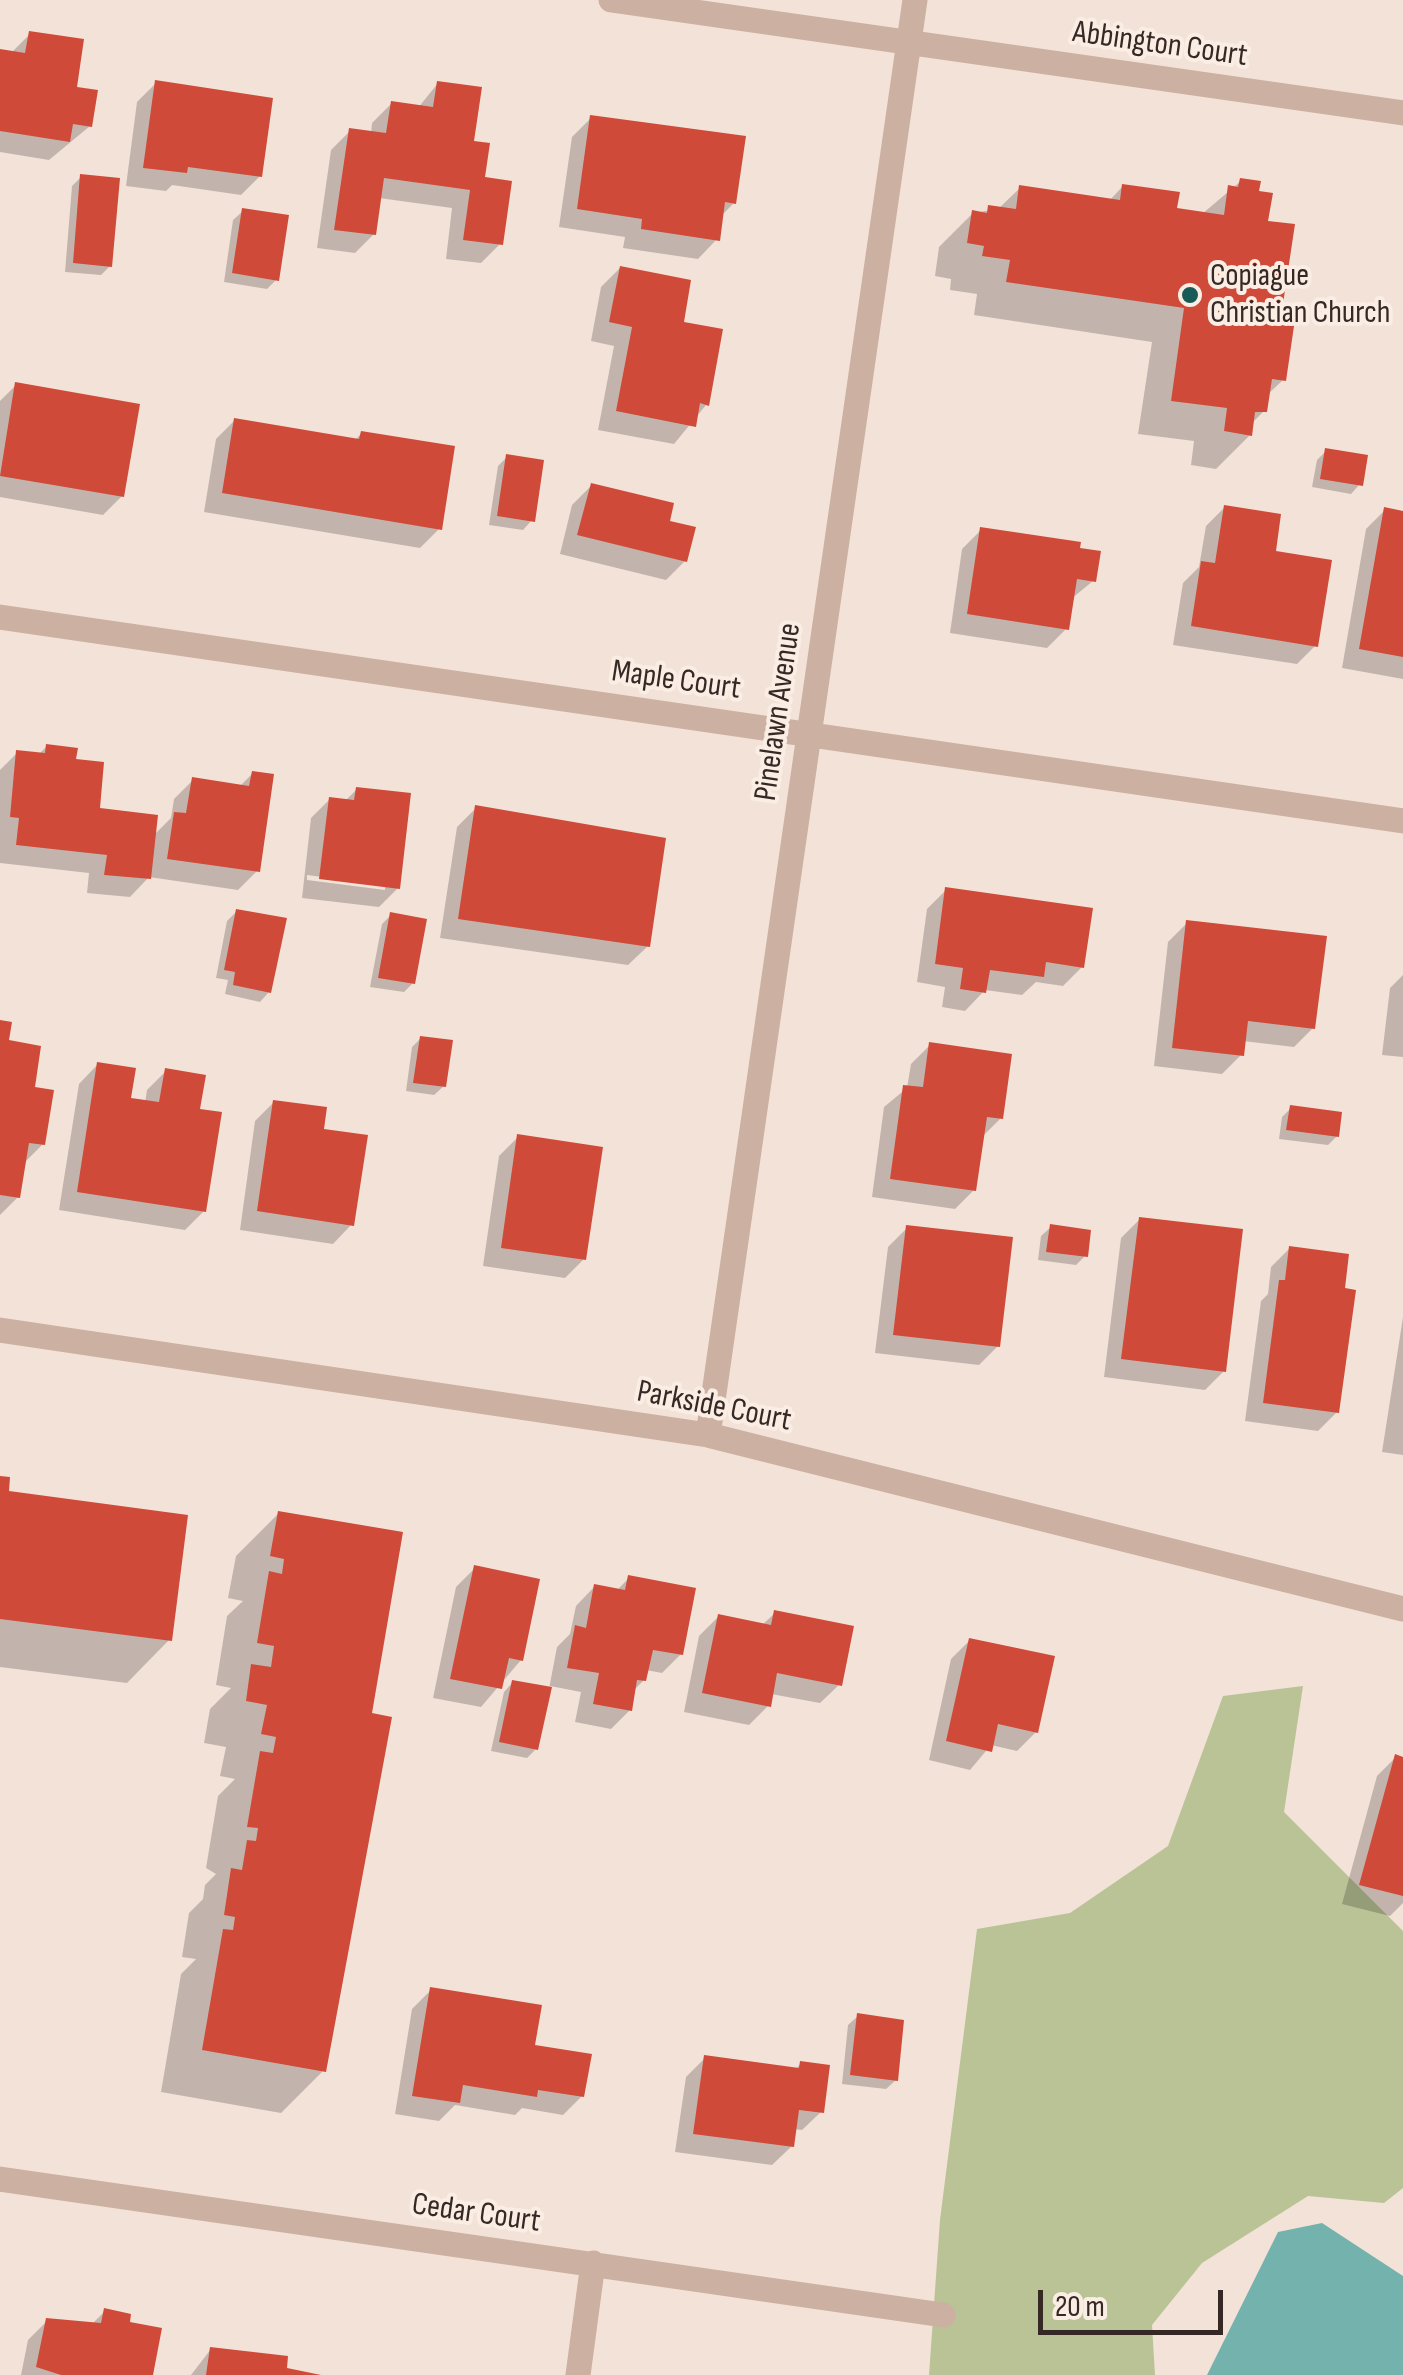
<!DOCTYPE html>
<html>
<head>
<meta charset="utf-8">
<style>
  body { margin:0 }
  #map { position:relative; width:1403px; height:2375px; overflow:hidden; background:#f3e2d7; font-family:"Sofia Sans Condensed",sans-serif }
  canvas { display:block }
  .scale { position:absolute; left:1038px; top:2290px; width:185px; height:45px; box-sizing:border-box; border:5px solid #362825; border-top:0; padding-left:12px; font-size:30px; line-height:35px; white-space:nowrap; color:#362825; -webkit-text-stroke:8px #faede3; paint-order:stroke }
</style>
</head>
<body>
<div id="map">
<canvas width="1403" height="2375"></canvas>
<div class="scale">20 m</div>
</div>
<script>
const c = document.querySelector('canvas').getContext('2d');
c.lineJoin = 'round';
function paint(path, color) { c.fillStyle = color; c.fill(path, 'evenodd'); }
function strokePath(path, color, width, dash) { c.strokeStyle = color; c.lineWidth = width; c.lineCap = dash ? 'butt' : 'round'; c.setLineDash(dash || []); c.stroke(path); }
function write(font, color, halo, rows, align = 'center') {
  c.font = font + ' "Sofia Sans Condensed",sans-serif'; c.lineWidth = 8; c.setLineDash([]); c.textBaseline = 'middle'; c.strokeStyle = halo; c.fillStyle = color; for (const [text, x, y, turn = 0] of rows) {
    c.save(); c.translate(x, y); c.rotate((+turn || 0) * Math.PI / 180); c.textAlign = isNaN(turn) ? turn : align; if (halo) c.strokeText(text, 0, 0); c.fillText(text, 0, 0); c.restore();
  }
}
const green = new Path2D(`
  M1303,1686L1284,1812L1403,1931V2188L1384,2203L1308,2196L1202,2263L1152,2325L1155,2375H929L940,2220L977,1929L1070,1913L1168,1846L1223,1696Z`);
const water = new Path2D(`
  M1322,2223L1403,2276V2375H1207L1278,2232Z`);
const shadow = new Path2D(`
  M30,34L74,89L90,126L49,160L0,152V51L11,53Z
  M156,83L260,176L241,195L172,185L166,191L126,186L137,102Z
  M438,83L482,180L500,244L481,263L446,259L452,208L379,198L374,234L355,253L317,248L331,150L350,131L371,134L372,123L391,104L418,108Z
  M591,118L734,203L720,217L717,239L698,259L623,248L625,237L559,227L572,137Z
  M81,177L110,266L101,275L65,272L72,186Z
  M1241,181L1257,193L1265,223L1283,380L1266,396L1264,411L1251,424L1250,435L1216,469L1191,465L1194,441L1138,434L1152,342L974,315L977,294L950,290L951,279L935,276L939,247L973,213L998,209L1020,188L1109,201L1123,186L1174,210L1202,214Z
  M243,211L277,279L267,289L224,282L233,220Z
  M620,268L681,324L706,405L674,444L598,430L614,346L591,341L601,287Z
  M16,385L122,496L103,515L0,497V401Z
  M235,420L354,441L362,433L439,529L420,548L204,512L216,439Z
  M1326,451L1360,484L1351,494L1312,487L1317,460Z
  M507,457L532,520L523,530L489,525L498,466Z
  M591,486L667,523L685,561L666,580L560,554L572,505Z
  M1225,507L1273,553L1316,645L1297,664L1173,645L1183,583L1199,567L1206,526Z
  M1385,510L1403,513V679L1342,668L1366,529Z
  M981,530L1093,581L1071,599L1066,629L1047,648L950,633L962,549Z
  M47,746L74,761L97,810L153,836L171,818L174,799L193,780L239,787L253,773L257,871L238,890L149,877L130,897L87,893L89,873L0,863V770L17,753L38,755Z
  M357,789L398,888L379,907L302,898L311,818L330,799L345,801ZM307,875L385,885V890L307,880Z
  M476,808L648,946L628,965L440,938L457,827Z
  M946,890L1082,967L1063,986L1036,982L1022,995L985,990L965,1011L942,1007L945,987L917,982L927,909Z
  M236,912L269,992L260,1002L225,994L228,980L216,978L227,921Z
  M391,915L413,983L404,992L370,987L382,924Z
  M1187,923L1313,1028L1294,1047L1243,1041L1241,1055L1222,1074L1154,1066L1168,942Z
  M1403,975V1057L1382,1055L1390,988Z
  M0,1023L32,1089L43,1144L23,1164L18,1197L0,1215Z
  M421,1038L444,1086L434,1095L406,1091L412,1047Z
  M930,1045L1001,1118L981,1138L974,1190L955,1209L872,1197L884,1107L907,1088L911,1064Z
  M98,1064L128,1100L145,1103L147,1090L166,1071L197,1112L204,1211L185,1230L59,1210L79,1084Z
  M274,1102L321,1131L352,1224L333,1244L240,1230L255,1121Z
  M1291,1108L1337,1136L1328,1145L1279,1139L1282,1117Z
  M518,1137L584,1259L565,1278L483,1266L499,1156Z
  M1140,1219L1224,1371L1205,1390L1104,1377L1121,1238Z
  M1051,1227L1085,1256L1076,1265L1038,1260L1041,1236Z
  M907,1228L998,1346L979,1365L875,1353L888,1247Z
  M1290,1248L1342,1290L1337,1412L1318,1431L1245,1421L1261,1301L1268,1294L1271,1267Z
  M1403,1317V1455L1382,1452Z
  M0,1478L6,1493L169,1640L127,1683L0,1667Z
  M278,1514L369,1716L323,2071L281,2113L161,2092L181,1974L196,1959L182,1957L189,1913L203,1899L205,1885L216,1874L206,1868L218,1796L235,1779L220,1776L226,1747L204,1743L210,1709L231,1688L216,1685L227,1616L243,1601L228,1598L236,1556Z
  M475,1568L521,1660L481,1707L433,1698L456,1587Z
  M629,1578L681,1654L662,1673L646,1670L644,1680L633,1691L630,1710L611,1729L575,1722L581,1692L550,1686L536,1749L527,1758L491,1751L504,1692L513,1682L549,1689L557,1647L570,1634L576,1606L595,1586L616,1591Z
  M775,1613L840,1684L820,1703L771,1694L768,1706L749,1725L684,1712L699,1636L718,1617L762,1625Z
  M970,1640L1036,1732L1017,1751L991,1745L970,1770L929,1760L951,1659Z
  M1396,1757L1403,1759V1903L1390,1916L1342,1904L1377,1776Z
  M431,1990L532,2047L582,2096L563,2115L522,2108L515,2115L455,2105L439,2121L395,2114L412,2009Z
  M858,2016L896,2080L886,2089L842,2084L848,2025Z
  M705,2058L795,2070L801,2063L822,2111L802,2130L794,2129L792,2146L772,2165L675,2152L686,2077Z
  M105,2311L127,2324L150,2375H21L28,2340L47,2321L92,2324Z
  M211,2349L284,2371L320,2375H191Z`);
const building = new Path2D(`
  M29,31L84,39L77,87L98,90L92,127L73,124L70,142L0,131V49L25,53Z
  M155,80L273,98L262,177L188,167L187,173L143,168Z
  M437,81L482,87L474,141L490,143L485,177L512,181L503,245L463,240L470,190L384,178L376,235L334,230L349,128L386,133L391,101L433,107Z
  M590,115L746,136L736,204L725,202L720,241L641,229L642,219L577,209Z
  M80,174L120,178L112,267L73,263Z
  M1240,178L1261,181L1259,191L1273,193L1268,221L1295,224L1281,317L1295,319L1286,381L1272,379L1267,412H1255L1252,436L1224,431L1227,408L1171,401L1184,308L1006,282L1010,260L982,256L984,246L967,243L972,210L987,213L988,205L1016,209L1019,185L1120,200L1122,184L1180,192L1177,208L1224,215L1228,185L1238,187Z
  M242,208L289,215L279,281L232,273Z
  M620,266L691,280L684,322L723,329L709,406L700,403L696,427L616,411L632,327L609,322Z
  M15,382L140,404L124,497L0,476Z
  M234,418L359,439L361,431L455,446L442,530L222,493Z
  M1325,448L1368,455L1363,486L1320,479Z
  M506,454L544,460L535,522L497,516Z
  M591,483L674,503L670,521L696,527L687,562L577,535Z
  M1224,505L1281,514L1276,551L1332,560L1318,647L1191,626L1201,561L1215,563Z
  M1384,507L1403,511V657L1359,649Z
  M980,527L1081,542L1080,548L1101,551L1096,582L1077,579L1069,630L967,614Z
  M46,744L78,748L76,759L104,762L100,808L158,815L151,879L104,875L107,855L16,845L19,818L10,817L16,750L45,753Z
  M252,771L274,774L260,872L167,859L174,812L186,813L192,777L249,786Z
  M356,787L411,793L400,889L319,879L329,797L354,800Z
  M475,805L666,838L650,947L458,919Z
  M945,887L1093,908L1084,968L1046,962L1044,977L990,970L986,993L960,989L963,968L935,964Z
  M236,909L287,918L271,993L233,985L235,972L224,970Z
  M390,912L427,919L415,984L378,978Z
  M1186,920L1327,936L1315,1029L1248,1021L1244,1056L1172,1048Z
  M0,1020L12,1022L9,1040L41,1046L35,1087L54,1090L45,1145L29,1143L20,1198L0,1195Z
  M420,1036L453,1040L446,1087L413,1083Z
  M929,1042L1012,1054L1003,1119L987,1117L976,1191L890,1179L903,1085L923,1087Z
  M97,1062L136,1068L131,1098L159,1102L165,1068L206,1075L200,1109L222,1112L206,1212L77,1192Z
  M273,1100L327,1107L324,1129L368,1135L354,1226L257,1211Z
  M1290,1105L1342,1112L1339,1137L1286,1130Z
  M517,1134L603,1147L586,1260L501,1248Z
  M1139,1217L1243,1229L1226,1372L1121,1359Z
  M1050,1224L1091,1230L1088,1257L1046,1252Z
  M906,1225L1013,1237L1000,1347L893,1335Z
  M1289,1246L1349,1254L1345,1288L1356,1290L1339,1413L1263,1403L1279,1280H1285Z
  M0,1476L10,1477L9,1491L188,1515L172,1641L0,1619Z
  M278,1511L403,1532L372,1713L392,1717L326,2072L202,2050L223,1929L233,1930L235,1917L224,1915L231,1868L242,1870L247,1840L256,1841L258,1828L247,1827L260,1751L273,1753L276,1737L261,1734L267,1705L246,1701L251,1664L271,1667L274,1646L257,1643L269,1571L282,1574L284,1559L270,1556Z
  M474,1565L540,1579L523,1661L509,1658L502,1689L450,1679Z
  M628,1575L696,1588L683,1655L653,1650L646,1681L637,1680L632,1711L593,1704L599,1673L567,1668L575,1625L586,1628L594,1584L625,1590Z
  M774,1610L854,1626L842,1686L777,1673L771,1707L702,1693L718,1614L771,1625Z
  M969,1638L1055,1656L1038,1733L998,1724L992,1752L946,1741Z
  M512,1680L552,1687L538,1750L499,1742Z
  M1395,1754L1403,1757V1896L1359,1885Z
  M430,1987L542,2005L535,2045L592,2054L584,2097L538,2090L537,2097L463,2085L460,2103L412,2096Z
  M857,2013L904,2020L898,2081L850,2075Z
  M704,2055L799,2068L800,2061L830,2065L824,2113L799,2110L794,2147L693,2134Z
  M104,2308L131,2314L130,2322L162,2328L153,2375H61L36,2367L46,2318L101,2323Z
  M210,2347L288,2356L287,2368L321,2375H206Z`);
const street = new Path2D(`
  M611,0L1403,113
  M0,617L1403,821
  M0,1330L708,1435L1403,1609
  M708,1435L915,0
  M0,2179L943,2315
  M578,2375L593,2263`);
const markers = [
  [1190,295,10,"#185a56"]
];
const streetNames = [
  ["Abbington Court",1160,45,8],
  ["Maple Court",676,681,8],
  ["Pinelawn Avenue",779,712,-82],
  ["Parkside Court",714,1407,11],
  ["Cedar Court",476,2214,8]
];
const poiNames = [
  ["Copiague",1210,277],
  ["Christian Church",1210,314]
];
paint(green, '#b9c396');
paint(water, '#74b2ad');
paint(shadow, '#0003');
paint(building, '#cf4a38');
strokePath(street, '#ccb0a2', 25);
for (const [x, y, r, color] of markers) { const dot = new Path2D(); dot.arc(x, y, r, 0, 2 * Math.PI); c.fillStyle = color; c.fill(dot); strokePath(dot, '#faede3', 4); }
write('32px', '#362825', '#faede3', streetNames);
write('32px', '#362825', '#faede3', poiNames, 'left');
</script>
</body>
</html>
